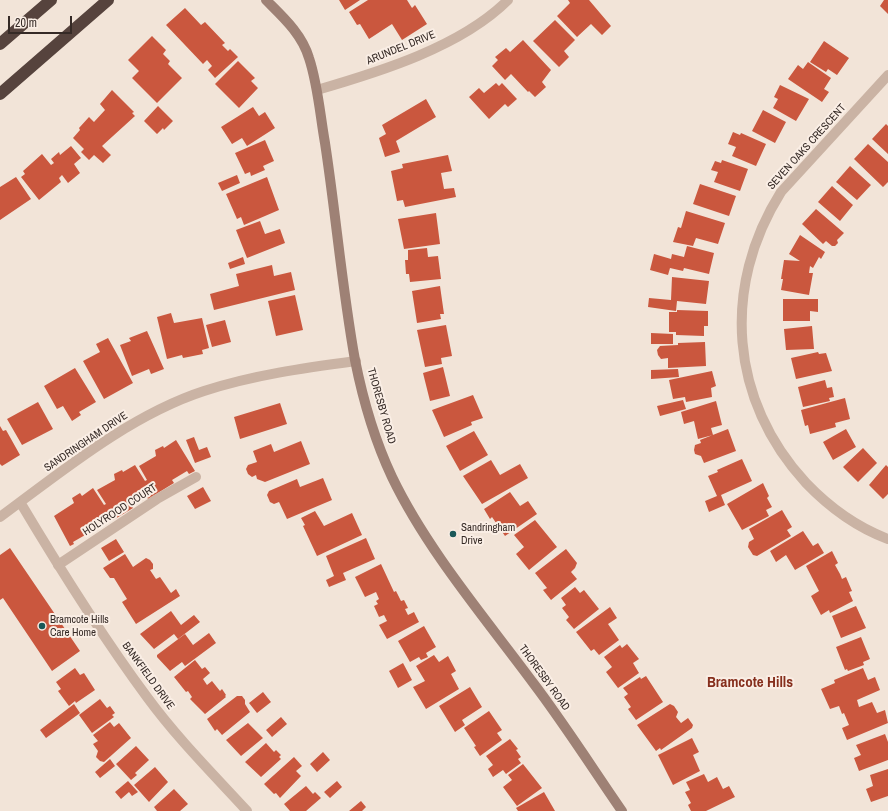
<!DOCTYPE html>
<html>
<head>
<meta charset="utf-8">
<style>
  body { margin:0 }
  #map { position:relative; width:888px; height:811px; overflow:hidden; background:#f2e4d8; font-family:"Archivo Narrow",sans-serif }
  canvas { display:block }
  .scale { position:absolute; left:8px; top:16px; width:64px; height:18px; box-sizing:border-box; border:2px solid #352a26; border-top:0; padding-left:5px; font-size:12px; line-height:14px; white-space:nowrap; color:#352a26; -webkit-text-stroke:3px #faeee5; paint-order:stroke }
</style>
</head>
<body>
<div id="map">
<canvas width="888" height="811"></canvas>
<div class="scale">20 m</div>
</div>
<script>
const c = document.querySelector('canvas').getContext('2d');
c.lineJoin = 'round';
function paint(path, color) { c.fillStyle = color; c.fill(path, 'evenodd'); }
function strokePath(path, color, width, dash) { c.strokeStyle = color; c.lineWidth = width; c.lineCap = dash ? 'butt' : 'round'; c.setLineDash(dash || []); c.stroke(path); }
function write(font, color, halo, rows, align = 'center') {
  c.font = font + ' "Archivo Narrow",sans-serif'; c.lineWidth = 4; c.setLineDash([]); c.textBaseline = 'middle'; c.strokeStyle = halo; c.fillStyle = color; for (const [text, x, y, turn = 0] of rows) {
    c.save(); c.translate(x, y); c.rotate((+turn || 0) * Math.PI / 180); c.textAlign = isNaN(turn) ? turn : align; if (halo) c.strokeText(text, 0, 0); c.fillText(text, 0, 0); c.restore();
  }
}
const building = new Path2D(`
  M339,0H360L345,10Z
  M368,0H407L412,8L415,5L427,24L402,40L392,24L369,39L360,24L357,25L349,12Z
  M568,0H589L611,26L602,35L591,24L577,37L557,16L570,3Z
  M884,0H888V14L880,6Z
  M185,8L201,25L205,22L225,43L222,45L228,51L230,49L238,57L215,78L208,70L212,66L207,60L203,64L166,25Z
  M555,20L575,40L564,51L569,57L559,67L533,41Z
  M152,36L166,50L163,54L170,61L168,64L182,78L157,103L132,78L139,71L128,60Z
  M523,40L551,70L542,82L546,87L535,97L529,91L528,92L511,74L505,80L492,66L498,60L495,57L506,48L510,52Z
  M824,41L849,58L837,75L828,69L826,72L810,62Z
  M238,61L255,78L251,81L258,88L239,108L215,84Z
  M808,62L831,78L824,89L829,92L822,102L788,79L798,65L803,69Z
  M496,83L499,86L502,83L517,99L508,107L505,104L489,119L469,97L479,88L484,93Z
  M780,85L809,99L796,121L773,108L778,99L774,97Z
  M112,90L134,112L132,113L135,116L102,146L111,155L103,163L94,155L89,160L81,152L84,149L73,138L80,130L79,128L89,117L94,122L105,110L100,104Z
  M426,99L436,117L396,141L400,152L385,157L379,138L386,134L382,125Z
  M158,106L173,121L164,130L163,128L157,134L144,121Z
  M253,107L259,116L265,112L275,128L247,146L242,138L232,144L221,127Z
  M763,110L786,122L775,143L752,131Z
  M886,124L888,126V154L872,139Z
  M733,132L740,135L741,133L766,144L756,166L732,156L736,147L728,144Z
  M265,140L274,161L263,166L265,170L251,176L250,172L245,174L235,153Z
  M868,144L888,162V182L883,187L854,159Z
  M71,146L81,158L74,164L80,173L68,183L62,175L59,178L61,182L39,200L21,177L25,174L23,171L42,154L51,165L54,163L51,159L59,152L60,155Z
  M448,155L452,171L441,173L444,189L454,188L456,197L405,207L403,200L397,201L391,171L403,168L402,164Z
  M722,160L748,169L740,191L714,182L718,172L711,170L715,161L721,163Z
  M850,166L871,185L857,200L836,182Z
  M237,175L240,183L222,191L218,183Z
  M16,177L31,199L0,220V187Z
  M267,177L279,210L244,225L241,217L237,219L226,194Z
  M700,184L736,196L729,216L693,204Z
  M832,186L853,205L840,221L818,202Z
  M816,209L844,233L837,240L838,243L835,246H832L826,241L823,244L802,224Z
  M686,211L725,223L718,244L696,238L693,246L673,242L678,227L681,228Z
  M436,213L440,244L404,249L398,219Z
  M260,221L265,234L280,229L285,243L247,258L236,230Z
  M800,235L825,252L821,259L819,257L813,268L810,266L809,273H813L809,295L781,290L783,279H781L784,260L800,261L789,254Z
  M687,246L714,253L709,274L684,268L683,271L670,268L668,275L650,270L654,254L671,259L672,254L684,257Z
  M427,248L428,257L438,256L441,279L410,282L409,274H406L405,260H408V250Z
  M243,257L245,264L230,269L228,263Z
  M272,265L274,276L291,272L295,290L214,310L210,294L239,286L236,274Z
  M672,277L709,281L706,304L677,301L676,311L648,307L649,298L671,300Z
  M440,286L444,314H440L441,319L417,323L412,291Z
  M295,295L303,330L276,336L268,301Z
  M783,299H818V312L810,311V321H783Z
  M677,310L708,311V326H704V336L676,335V332H669V312H677Z
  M171,313L174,323L202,318L209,348L202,350L203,354L183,358L182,355L167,359L157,317Z
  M225,320L231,342L212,347L206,325Z
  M446,325L452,356L441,358L442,364L425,367L417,330Z
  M812,326L814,349L786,350L784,329Z
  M147,331L164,369L151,374L149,369L132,376L120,345L131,341L129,338Z
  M651,333L673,334V344H651Z
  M108,338L133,383L104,399L83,361L100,352L96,344Z
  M705,342L706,366L668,368V358L661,359L658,355L657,350L660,346L678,345V343Z
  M818,352L819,354L826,353L832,371L796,379L791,358Z
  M443,367L450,396L430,401L423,373Z
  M75,368L96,402L79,412L81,415L72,421L63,406L57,409L44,386Z
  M678,369L679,377L651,379V370Z
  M712,371L716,386L711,388L712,397L686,402L685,397L673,399L669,380Z
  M825,380L827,388L832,387L834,397L829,398L830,401L803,407L798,387Z
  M473,395L483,418L471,422L472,425L444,437L432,410Z
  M845,398L850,419L835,423L836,427L810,434L808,425L805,426L801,410Z
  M683,400L686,409L660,416L657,406Z
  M716,401L722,425L711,428L713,435L698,439L694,421L684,424L681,412Z
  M38,402L53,429L22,445L7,419Z
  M280,403L287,424L240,439L234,417Z
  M0,426L3,431L6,430L20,455L2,466L0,464Z
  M728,429L736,451L704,463L701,456L695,454L694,450L695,445L701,443L700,440Z
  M846,429L856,447L833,460L823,442Z
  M474,431L488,455L460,471L446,446Z
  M194,437L199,450L207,447L211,457L195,463L186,440Z
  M176,440L195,471L189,474L187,471L172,480L174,483L148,499L146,495L131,504L133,508L115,519L107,522L105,518L89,527L92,531L73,542L74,544L70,546L54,516L74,503L72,498L80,493L82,496L93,488L104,505L106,504L97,490L115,480L114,474L122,470L123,472L135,465L145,481L147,480L139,466L156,456L155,450L163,446L164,448Z
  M301,441L310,464L265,482L257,479L256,475L252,477L248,474L246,469L248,465L257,462L253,451L271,444L274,452Z
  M863,448L877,463L858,482L843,467Z
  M742,459L752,481L721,495L725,505L709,512L705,501L717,496L708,476L718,472L717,470Z
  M491,460L500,475L520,464L528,478L482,504L463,476Z
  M886,465L888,467V494L883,499L869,485Z
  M323,478L332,500L287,519L279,502L274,504L270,502L267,495L269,491L297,479L300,487Z
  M763,483L769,496L767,498L772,507L766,510L769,516L742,530L727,504Z
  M203,487L211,501L195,509L187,496Z
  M510,492L520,506L528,501L537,514L505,536L492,517L490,519L484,509Z
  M782,510L792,527L787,530L791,536L757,556L753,555L748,547L749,542L754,539L749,529Z
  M315,511L324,526L352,513L362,535L317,556L303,526L305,525L301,518Z
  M535,520L557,547L529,570L516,554L524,547L514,535Z
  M803,531L813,546L818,543L824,553L795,570L786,555L776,562L770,551Z
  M366,538L375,559L343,573L346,580L329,587L326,580L334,576L326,556Z
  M116,539L124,552L109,561L101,548Z
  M10,548L80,651L52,671L3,598L0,600V555Z
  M566,549L577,563L575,568L571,572L577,579L551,600L543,590L547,588L535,573Z
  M832,551L838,563L835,565L840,574L842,579L846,577L852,591L849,592L853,601L830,613L829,610L821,615L811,596L819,591L806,566Z
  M125,554L133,567L146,558L150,560L153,564V569L150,570L156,579L160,577L171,593L176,589L180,596L136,624L122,602L127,599L114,578H110L103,568Z
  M381,564L394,592L396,591L401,601L404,600L408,608L405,609L408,615L414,612L419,622L387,639L379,625L387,621L384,615L379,617L374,606L378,604L376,601L379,599L376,592L365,597L355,577Z
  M575,587L580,593L584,590L599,609L574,629L566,620L569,617L562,608L566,605L561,598Z
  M856,606L866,628L841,638L832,616Z
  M610,607L617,618L608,624L619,640L599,655L594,649L591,651L576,632Z
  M171,611L181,625L194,615L200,622L178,639L174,634L154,649L140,634Z
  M424,626L436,647L426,653L428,657L421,660L419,657L410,662L398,641Z
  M209,633L216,643L185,666L182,662L170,671L157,657V655L185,634L193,645Z
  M861,637L870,659L863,662L864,665L848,671L847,669L845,670L836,647Z
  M627,644L639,659L633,663L639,673L618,688L606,672L612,667L604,657L620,645L622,648Z
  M434,655L439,662L448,656L456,671L451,674L459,689L426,709L413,687L425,681L416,666Z
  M195,660L202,669L205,667L210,673L203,679L207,685L212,681L220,691L222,689L226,695L225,696L226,697L205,714L190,699L192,697L188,691L186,692L174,677Z
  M403,663L412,680L398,688L389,671Z
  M75,668L80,675L84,673L95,690L76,703L75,701L69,706L58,691L61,689L56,682Z
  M863,668L868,680L875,677L880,690L857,700L859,707L872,702L877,713L885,710L888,723L847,740L842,728L849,725L844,713L842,714L839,706L830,709L821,689L835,683L834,680Z
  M646,676L663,702L636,720L628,709L631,707L624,697L628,694L623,688L640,677L641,679Z
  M470,687L482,707L462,720L465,725L455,732L439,706Z
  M263,692L271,702L257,713L249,703Z
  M237,696H242L245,700V704L250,712L222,735L217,729L215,731L207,719Z
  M100,699L107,708L110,706L115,713L112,715L114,717L92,733L79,715Z
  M74,704L80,713L46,738L40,730Z
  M670,704L674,706L678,712L676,717L681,723L688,718L693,725L692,728L661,750L660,748L656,751L637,725Z
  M489,711L502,730L497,733L502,740L480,756L474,747L476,746L464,728Z
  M281,717L287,724L272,737L266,730Z
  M110,722L114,727L119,723L131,738L104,762L100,761L96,757L98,751L93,744L98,741L93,735Z
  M248,723L263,738L241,756L226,740Z
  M885,734L888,742V760L859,771L854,758L861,755L856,745Z
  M692,738L699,752L693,755L700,771L673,785L658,755Z
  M510,739L518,749L516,750L521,757L518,759L521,763L506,774L503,770L493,777L488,769L493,765L486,756Z
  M266,743L274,752L276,750L281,755L279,757L281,759L261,777L245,762Z
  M136,746L149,760L135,773L137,775L131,780L116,764Z
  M323,752L330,760L317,772L310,764Z
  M294,757L302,766L296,771L301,776L280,798L276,793L274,794L264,784Z
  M110,759L115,766L100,778L95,772Z
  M523,764L542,788L517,806L503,787L512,780L508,775Z
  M155,767L168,782L149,802L134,785Z
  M888,769V796L871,802L866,789L873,786L870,775Z
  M704,774L708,782L717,777L723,789L729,786L735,797L706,811H691L688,805L691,803L685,792L690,790L686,782Z
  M128,781L138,792L132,796L129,792L121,799L115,792Z
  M337,781L342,787L330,798L324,792Z
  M306,786L313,794L315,792L321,798L306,811H290L284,804Z
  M174,789L188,804L180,811H157L154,807Z
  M544,792L555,811H518L516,808Z
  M361,801L366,807L362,811H349Z`);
const lane = new Path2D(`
  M58,565L157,499L196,477`);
const street = new Path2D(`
  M888,75L781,192C721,287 730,401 806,483C830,508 856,527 888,539
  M317,90C379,72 461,47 508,0
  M20,502C60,569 101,635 147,697C177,738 213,774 247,811
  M0,517C61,472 130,415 204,391C253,375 304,368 356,361`);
const secondary = new Path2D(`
  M266,0C283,17 302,34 309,58C318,85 320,115 325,143C336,215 342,288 355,360C363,400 375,441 392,477C427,550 486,619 534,684C565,725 593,769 622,811`);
const highway = new Path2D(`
  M0,44L51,0
  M0,94L108,0`);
const markers = [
  [453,534,4,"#1a5858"],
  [42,626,4,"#1a5858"]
];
const streetNames = [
  ["ARUNDEL DRIVE",401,48,-22],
  ["SEVEN OAKS CRESCENT",807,147,-48],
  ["THORESBY ROAD",381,406,74],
  ["SANDRINGHAM DRIVE",86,442,-34],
  ["HOLYROOD COURT",120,510,-33],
  ["BANKFIELD DRIVE",148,676,54],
  ["THORESBY ROAD",544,678,54]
];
const poiNames = [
  ["Sandringham",461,528],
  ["Drive",461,541],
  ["Bramcote Hills",50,620],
  ["Care Home",50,633]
];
const districtNames = [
  ["Bramcote Hills",750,683]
];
paint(building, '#ca573e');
strokePath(lane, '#cab3a4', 10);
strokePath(street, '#cab3a4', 10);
strokePath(secondary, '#9e8175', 10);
strokePath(highway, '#56433d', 12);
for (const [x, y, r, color] of markers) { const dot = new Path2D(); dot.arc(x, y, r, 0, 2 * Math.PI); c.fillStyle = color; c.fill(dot); strokePath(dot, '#faeee5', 1.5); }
write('11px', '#352a26', '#faeee5', streetNames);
write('11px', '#352a26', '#faeee5', poiNames, 'left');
write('bold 15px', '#862f1d', '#faeee5', districtNames);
</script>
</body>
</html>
